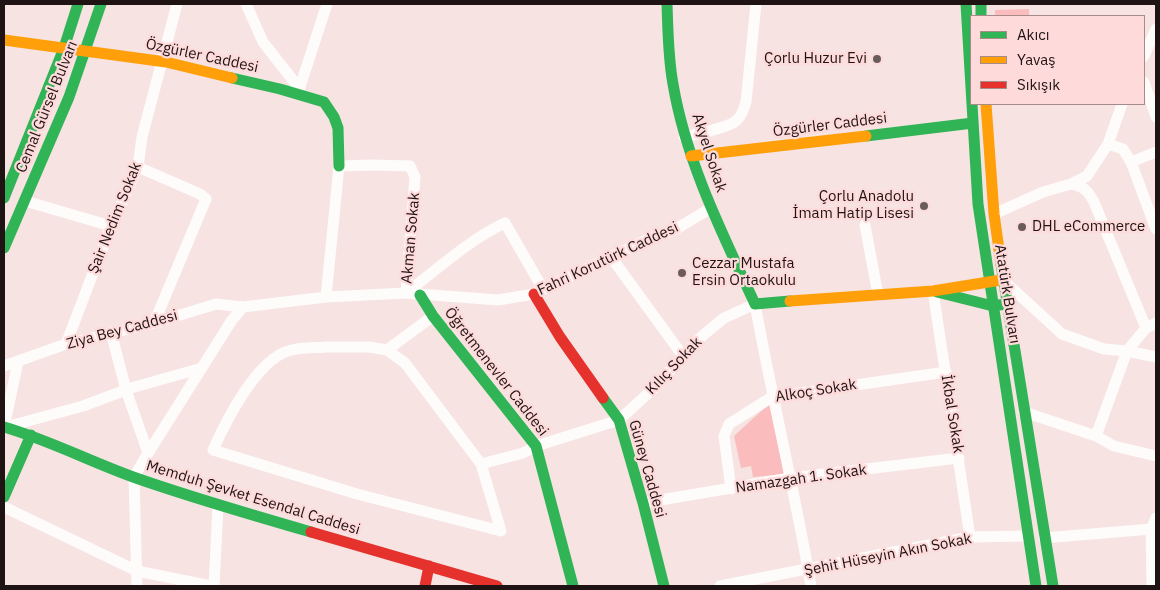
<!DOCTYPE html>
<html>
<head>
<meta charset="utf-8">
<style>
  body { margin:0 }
  #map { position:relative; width:1160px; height:590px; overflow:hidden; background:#f6e3e2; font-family:"IBM Plex Sans",sans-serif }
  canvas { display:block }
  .frame { position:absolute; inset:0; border:5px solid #1f1313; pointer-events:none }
  .legend { position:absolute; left:970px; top:15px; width:175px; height:90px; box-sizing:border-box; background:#fedbda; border:1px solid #a58b8a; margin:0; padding:6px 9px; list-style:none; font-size:15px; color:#1f1313 }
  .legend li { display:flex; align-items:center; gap:10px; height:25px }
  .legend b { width:25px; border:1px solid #a58b8a }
</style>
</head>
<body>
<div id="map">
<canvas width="1160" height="590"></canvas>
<div class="frame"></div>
<ul class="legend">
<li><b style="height:6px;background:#30b455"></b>Akıcı</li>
<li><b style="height:6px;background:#ff9f0a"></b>Yavaş</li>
<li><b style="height:6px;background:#e5322d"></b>Sıkışık</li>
</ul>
</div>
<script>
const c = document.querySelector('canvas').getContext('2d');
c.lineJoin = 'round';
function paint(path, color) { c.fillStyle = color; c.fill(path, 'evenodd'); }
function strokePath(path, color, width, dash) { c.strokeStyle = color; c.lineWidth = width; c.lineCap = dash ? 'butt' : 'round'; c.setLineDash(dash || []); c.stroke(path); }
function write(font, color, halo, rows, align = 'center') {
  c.font = font + ' "IBM Plex Sans",sans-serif'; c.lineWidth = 4.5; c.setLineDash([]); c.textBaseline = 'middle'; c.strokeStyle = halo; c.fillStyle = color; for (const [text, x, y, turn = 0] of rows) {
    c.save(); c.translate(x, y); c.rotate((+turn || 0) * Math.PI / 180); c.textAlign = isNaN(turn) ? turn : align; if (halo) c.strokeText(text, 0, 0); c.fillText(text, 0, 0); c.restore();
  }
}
const green = new Path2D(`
  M1029,9V16H995V10Z
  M770,403L786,474L753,477L751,466L741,468L734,436Z`);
const street = new Path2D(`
  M246,4L263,42L299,88
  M1144,56L1156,29
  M1144,82L1156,117
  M298,93L327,4
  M684,137C696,134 729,128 737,120C742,116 744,108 746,102L756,4
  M1108,144L1123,149L1131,162L1156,229
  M1131,162L1156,152
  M138,167L200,194L206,199L154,323
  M1071,184C1084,186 1088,191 1094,202L1146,328
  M25,201L111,226
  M994,214L1043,192L1071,184L1087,176L1108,144L1122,104
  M865,225L878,295
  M611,257L683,356
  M1003,280L1062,334L1104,349L1127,351L1156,357
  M933,291L970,537
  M406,293C435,271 473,237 505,223L543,289
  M326,297L339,166L373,165L410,166L415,177L406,293
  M111,332L126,390L148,453
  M66,344L111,226L138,167L142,137L177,4
  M326,347H369L387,350L405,363L481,464L501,531L357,494L213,450C226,421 256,361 288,351C299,347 315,348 326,347Z
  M387,350L433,316
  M4,366L66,344L154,323L216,304L243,307
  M1024,412L1096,436L1114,446L1156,456
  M4,427L18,362
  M6,427L83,406L131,388L202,368
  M1096,436L1127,351L1146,328L1156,323
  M481,464L523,453L536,446L619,420L654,388L701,337L724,318L755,304C772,398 795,492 811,586
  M731,489L724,436L729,424L772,397L946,372
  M643,503L790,478L959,458
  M4,507L137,571L211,586
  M1044,538L1151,529L1156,530
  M137,586L134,477L145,458L232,320L243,307L326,297L406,293L498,300L534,294L644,241L676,229L711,208
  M214,586L218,505
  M720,586L970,537L1028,536
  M1152,586L1151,529L1156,518`);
const fast = new Path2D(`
  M667,4C668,31 668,57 673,84C686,161 722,233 755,304L790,301
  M966,4L978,204L1036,586
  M981,4V16
  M232,78L280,89L324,102L334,117L338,128L339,166
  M866,136L973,123
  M4,198L64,48L78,4
  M4,248L69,97L101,4
  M1001,264L1053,586
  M937,292L993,306L1005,304
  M420,295L433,316L536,446L573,586
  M603,398L619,420L643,503L664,586
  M4,427C49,440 91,462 136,478C193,498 252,515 311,532
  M4,497L31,435`);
const slow = new Path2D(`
  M4,40L166,62L232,78
  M986,104L994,214L1001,264
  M691,156L866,136
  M790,301L933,291L1001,280`);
const jam = new Path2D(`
  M534,294L560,337L603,398
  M311,532L497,586
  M425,586L429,566`);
const markers = [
  [877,59,5,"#6a5c5b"],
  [924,206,5,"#6a5c5b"],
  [1022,227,5,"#6a5c5b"],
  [682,273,5,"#6a5c5b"]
];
const streetNames = [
  ["Özgürler Caddesi",202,56,12],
  ["Cemal Gürsel Bulvarı",47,107,-68],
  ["Özgürler Caddesi",830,125,-7],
  ["Akyel Sokak",709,153,72],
  ["Şair Nedim Sokak",115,218,-68],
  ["Akman Sokak",411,238,-85],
  ["Fahri Korutürk Caddesi",608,259,-25],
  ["Atatürk Bulvarı",1007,294,81],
  ["Ziya Bey Caddesi",122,330,-15],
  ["Kılıç Sokak",674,366,-46],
  ["Öğretmenevler Caddesi",496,372,52],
  ["Alkoç Sokak",816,391,-9],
  ["İkbal Sokak",952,414,81],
  ["Güney Caddesi",647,469,74],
  ["Namazgah 1. Sokak",801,479,-8],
  ["Memduh Şevket Esendal Caddesi",253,498,17],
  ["Şehit Hüseyin Akın Sokak",888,555,-11]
];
const poiNames = [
  ["Çorlu Huzur Evi",867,59],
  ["Çorlu Anadolu",914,197],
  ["İmam Hatip Lisesi",914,214],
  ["DHL eCommerce",1032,227,"left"],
  ["Cezzar Mustafa",692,264,"left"],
  ["Ersin Ortaokulu",692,281,"left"]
];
paint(green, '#fabcbd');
strokePath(street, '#fefbfb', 11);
strokePath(fast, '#30b455', 11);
strokePath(slow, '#ff9f0a', 11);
strokePath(jam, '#e5322d', 11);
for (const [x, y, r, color] of markers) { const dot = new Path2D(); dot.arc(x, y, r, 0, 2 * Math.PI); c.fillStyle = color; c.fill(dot); strokePath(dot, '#fedbda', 2); }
write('15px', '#1f1313', '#fedbda', streetNames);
write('15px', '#1f1313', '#fedbda', poiNames, 'right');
</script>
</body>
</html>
